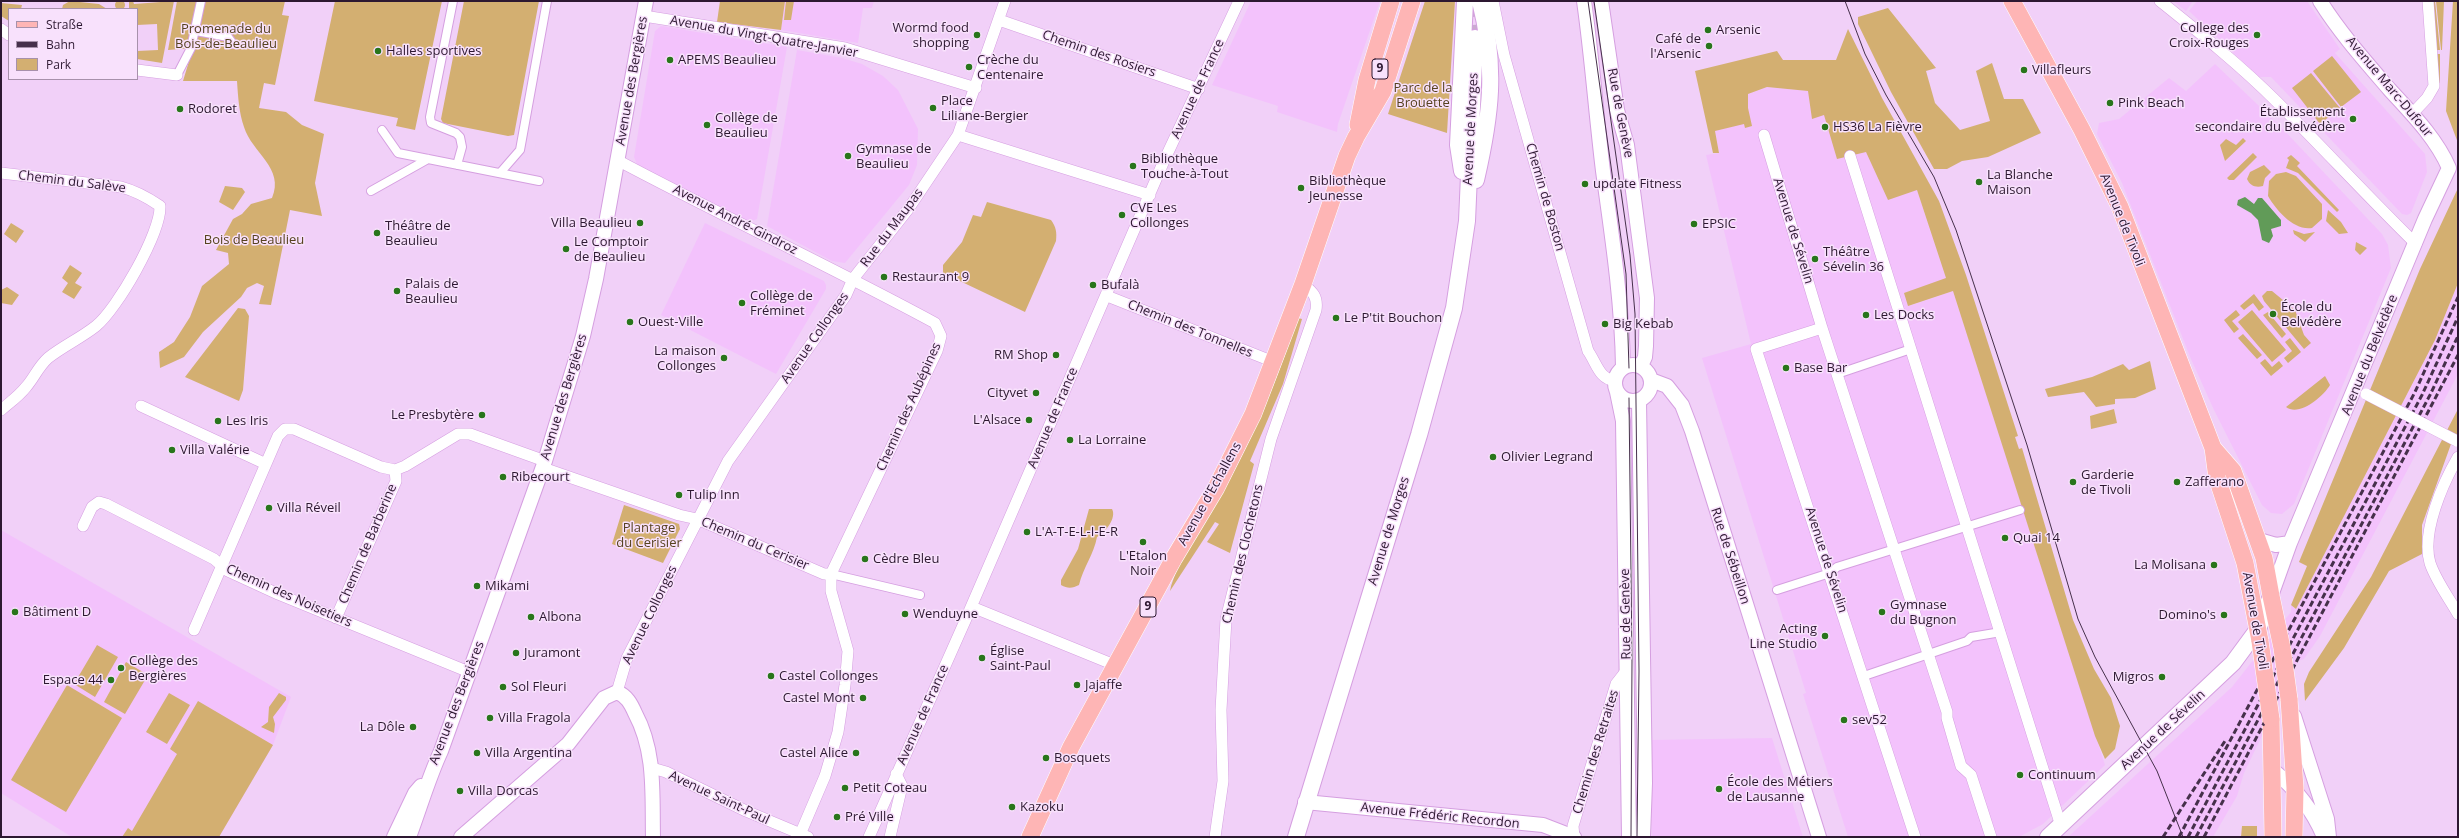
<!DOCTYPE html>
<html>
<head>
<meta charset="utf-8">
<style>
  body { margin:0 }
  #map { position:relative; width:2459px; height:838px; overflow:hidden; background:#f1d0f8; font-family:"Open Sans",sans-serif }
  canvas { display:block }
  .frame { position:absolute; inset:0; border:2px solid #2d1831; pointer-events:none }
  .legend { position:absolute; left:8px; top:8px; width:130px; height:72px; box-sizing:border-box; background:#f8e1fc; border:1px solid #a791ab; margin:0; padding:5px 7px; list-style:none; font-size:12px; color:#2d1831 }
  .legend li { display:flex; align-items:center; gap:8px; height:20px }
  .legend b { width:20px; border:1px solid #a791ab }
</style>
</head>
<body>
<div id="map">
<canvas width="2459" height="838"></canvas>
<div class="frame"></div>
<ul class="legend">
<li><b style="height:5px;background:#feb5b5"></b>Straße</li>
<li><b style="height:5px;background:#46304b"></b>Bahn</li>
<li><b style="height:11px;background:#d3af71"></b>Park</li>
</ul>
</div>
<script>
const c = document.querySelector('canvas').getContext('2d');
c.lineJoin = 'round';
function paint(path, color) { c.fillStyle = color; c.fill(path, 'evenodd'); }
function strokePath(path, color, width, dash) { c.strokeStyle = color; c.lineWidth = width; c.lineCap = dash ? 'butt' : 'round'; c.setLineDash(dash || []); c.stroke(path); }
function write(font, color, halo, rows, align = 'center') {
  c.font = font + ' "Open Sans",sans-serif'; c.lineWidth = 3; c.setLineDash([]); c.textBaseline = 'middle'; c.strokeStyle = halo; c.fillStyle = color; for (const [text, x, y, turn = 0] of rows) {
    c.save(); c.translate(x, y); c.rotate((+turn || 0) * Math.PI / 180); c.textAlign = isNaN(turn) ? turn : align; if (halo) c.strokeText(text, 0, 0); c.fillText(text, 0, 0); c.restore();
  }
}
const built = new Path2D(`
  M785,1H874L872,8H863L858,43L781,30Z
  M1251,1H1380L1338,124L1337,132L1277,112L1278,106L1212,85Z
  M2173,1H2193L2186,11Z
  M2197,1H2307L2340,49L2335,53L2425,154L2427,172L2411,213L2407,215L2402,214L2271,77H2259L2189,11Z
  M661,26L787,47L757,219L750,222L637,164L634,157L655,31Z
  M797,50L842,58L862,64L883,76L898,90L918,129L917,165L909,185L845,263L832,261L767,226Z
  M2215,64L2280,126L2382,234L2388,245L2391,268L2294,504L2282,514L2271,513L2262,505L2214,410L2191,359L2122,183L2097,134L2099,123L2119,119L2169,78L2186,91Z
  M1767,87L1808,91L1917,190L1946,278L1909,306L1953,291L2105,765L2043,824L2019,837H1848L1803,694L1806,693L1777,599L1702,358L1751,344L1706,155L1719,153L1715,131L1744,123L1748,94Z
  M705,223L824,281L826,285V289L776,374L661,315Z
  M2458,283V374L2320,636L2304,659L2298,661L2244,773L2237,796L2213,837H2068L2232,687L2291,612V605L2296,609L2435,340Z
  M1,530L291,697L273,745L219,837H72L1,793Z
  M1772,738L1803,837H1652L1650,740Z`);
const green = new Path2D(`
  M115 5a5 5 0 1 1 10 0a5 5 0 1 1-10 0Z
  M70,1L99,4L107,9H62L63,5Z
  M129,1H133L134,4L174,1L162,63L137,59V51L158,50L157,24L137,25V9H129Z
  M177,1H285L282,15L289,16L275,85L264,83L259,108L286,112L302,125L324,134L315,183L322,216L290,210L271,305L259,304L264,286L257,283L247,288L241,297L203,332L184,357L160,368L159,352L174,342L190,317L202,286L229,264L228,253L216,250L233,219L242,214L251,204L272,198C285,168 252,153 244,127C239,113 238,96 237,81H183L193,48L168,50Z
  M335,1H442L415,130L396,126L398,118L314,101Z
  M464,1H539L514,135L508,136L443,123L441,119Z
  M720,1H785L781,30L717,22Z
  M786,1H794L791,20H784Z
  M1425,1H1455L1447,133L1388,114Z
  M2429,1H2435L2440,50H2434Z
  M2436,1H2444L2442,50H2441Z
  M2453,1H2458V143L2446,111Z
  M1,3L22,5L21,9H9V21L1,16Z
  M1888,8L1936,68L1926,71L1935,103L1960,130L1990,121L1976,71L1992,63L2004,99H2023L2041,133L1988,157L1962,161L1947,169H1934L1891,92L1858,24V17Z
  M1848,29L1882,98L1939,201L1966,275L2018,436L2015,437L2019,449L2022,448L2073,620L2094,669L2111,698L2120,726L2115,749L2105,759L2095,736L1953,291L1908,306L1904,293L1946,278L1917,190L1888,200L1866,152L1837,159L1824,115L1812,119L1808,91L1767,87L1748,94V108L1752,126L1745,128L1744,124L1715,131L1719,153H1713L1695,71L1777,51L1783,60H1836Z
  M2435,54H2440V83H2437Z
  M2332,56L2361,92L2341,107L2313,71Z
  M2311,73L2340,108L2320,124L2292,88Z
  M2243,138L2246,141L2225,161L2220,145L2226,139L2236,145Z
  M2253,153L2257,157L2234,180H2229L2227,178Z
  M2291,155L2300,163L2297,166L2339,210L2337,212L2298,173L2286,168L2289,160L2287,158Z
  M2264,165L2271,172L2265,178L2263,186C2256,188 2250,186 2247,179L2250,172Z
  M2286,172L2296,176L2322,204V219L2312,228C2294,231 2276,210 2268,196L2269,181L2276,174Z
  M225,186L242,188L245,192L233,210L219,202Z
  M2458,188V283L2435,340L2296,609L2291,605L2307,566L2299,562L2420,269Z
  M987,202L1051,220C1056,227 1057,232 1056,241L1025,312L943,273V265L962,242L973,215L981,217Z
  M2328,210L2341,222L2348,233L2339,234L2326,221Z
  M11,223L24,231L16,243L4,234Z
  M2293,230L2304,234L2315,232L2305,242L2294,234Z
  M2356,242L2367,248L2360,255L2355,250Z
  M70,265L82,273L75,283L82,287L74,299L62,292L68,283L62,278Z
  M7,287L19,295L12,305L1,303V290Z
  M2267,291H2272L2295,310L2304,335L2311,343L2304,349L2264,301L2262,296Z
  M2254,294L2264,307L2259,311L2253,303L2244,310L2240,306Z
  M238,308L245,309L249,316L243,390L239,401L185,377Z
  M2236,310L2240,315L2232,321L2239,329L2234,333L2224,320Z
  M2252,310L2286,350L2272,362L2238,322Z
  M2268,312L2286,334L2282,338L2263,315Z
  M1298,318L1302,319L1283,384L1250,461L1254,464L1230,553L1207,542L1219,524L1215,522L1170,591C1175,563 1214,509 1229,481C1257,429 1279,374 1298,318Z
  M2243,334L2262,355L2257,359L2238,338Z
  M2290,338L2301,352L2288,363L2284,358L2292,351L2285,342Z
  M2265,359L2272,367L2279,361L2283,366L2271,376L2260,363Z
  M2150,361L2156,389L2135,398L2115,399V404L2096,407L2084,392L2048,397L2045,389L2092,377L2123,364L2129,370Z
  M2325,376L2330,385C2323,397 2299,417 2286,407Z
  M2114,409L2117,423L2091,429L2090,416Z
  M2458,409V439L2451,444L2422,525V554L2389,571L2344,648L2305,701L2304,684L2309,672L2371,577Z
  M624,505L679,524L680,529L663,563L612,544Z
  M1089,509H1112C1117,518 1105,533 1097,537C1094,554 1083,568 1079,585C1073,588 1068,589 1061,585V580L1078,549Z
  M97,645L118,657L95,697L74,684Z
  M126,662L148,675L125,714L104,702Z
  M67,685L122,718L66,812L11,780Z
  M169,693L190,705L167,744L146,732Z
  M279,693L286,697V700L273,717L275,724L274,733L261,727L268,722L269,707Z
  M198,701L273,745L219,837H122L128,828L132,831L177,754L170,749Z
  M2242,826H2257V837H2241Z`);
const water = new Path2D(`
  M2245,197L2254,204L2258,198H2262L2281,220V226L2271,229L2273,236L2269,243L2262,240L2258,220L2251,213L2237,205L2238,200Z`);
const secondaryTunnel = new Path2D(`
  M1472,1L1475,38`);
const pedestrian = new Path2D(`
  M453,1L430,117L431,123L456,133L460,137L462,147L457,165
  M196,31L228,37L233,44
  M177,75L191,48L201,1
  M382,130L398,153L539,181
  M500,173L520,150L547,1
  M371,191L428,159
  M1837,374L1911,349
  M831,574L920,595
  M1777,590L1830,573L1837,567L2020,510
  M1864,676L1967,641L1971,637L2001,632`);
const minor = new Path2D(`
  M1493,1L1504,55L1588,351C1596,362 1600,381 1615,380
  M2160,1C2200,33 2241,66 2277,102C2324,149 2369,198 2416,244
  M644,16L845,48L976,88
  M999,20L1199,89
  M1,29L9,35
  M137,70L177,75
  M2412,114L2427,98L2434,86L2428,1
  M958,135L1150,195
  M1764,135L1822,328L1947,712V718L1961,766L1971,775L1991,837
  M1850,156L2061,826
  M617,160C722,216 830,266 935,323L941,336L937,351L831,574V591L848,651L845,685L838,732L825,776L799,837
  M1,173L121,187C136,191 147,197 160,206C161,233 117,309 96,326C81,338 63,346 48,358C38,367 34,378 26,387C19,396 9,403 1,410
  M1107,296L1274,362
  M1822,328L1756,349L1915,837
  M141,406L266,464
  M2458,457C2443,483 2421,532 2430,563C2436,581 2449,598 2458,614
  M543,468L679,515L697,519L824,574H831
  M83,526L92,507L99,502L106,504L214,559L228,571L278,594L469,672
  M972,607L1117,666
  M336,618L396,481L395,470
  M194,630L278,436L285,429H294L381,467L395,470L405,466L458,434H470L545,461
  M617,692L627,658L728,461L846,295L853,279L909,208L958,135L1005,1
  M652,768L666,772L746,811L808,837
  M869,837L965,621L1163,163L1239,1
  M890,837L902,786L896,774
  M1215,837L1223,781L1221,710L1226,619L1271,439L1316,310C1318,297 1313,292 1303,284
  M1574,837L1573,826L1616,684L1627,670`);
const tertiary = new Path2D(`
  M1584,1C1592,57 1596,114 1603,171C1612,236 1622,301 1623,367
  M1601,1L1617,110L1627,145L1647,298L1646,346L1645,357L1641,366
  M2320,1C2340,33 2366,62 2390,90C2412,114 2436,138 2449,168
  M1615 383a18 18 0 1 1 36 0a18 18 0 1 1-36 0Z
  M1651,380L1667,386L1682,405L1692,431L1819,837
  M1617,392L1623,421L1629,837
  M1639,401L1645,783L1643,837
  M2259,540L2276,545L2290,543
  M2271,596L2290,543L2425,219L2449,168
  M2294,716L2327,819L2329,837
  M2274,771C2296,789 2313,810 2324,837
  M1305,802L1543,825L1574,837
  M394,837L415,793L421,786
  M409,837C420,808 428,779 441,751L545,461L583,336L596,279L646,1
  M461,837L568,744L604,698L617,692C627,696 631,704 635,713C656,752 652,794 653,837`);
const secondary = new Path2D(`
  M1462,171L1458,145L1465,1
  M1476,180C1491,115 1497,67 1480,1
  M1296,837L1419,435L1454,308L1467,221L1475,38
  M2048,837L2233,663L2258,629L2271,596`);
const primary = new Path2D(`
  M2012,1L2082,130L2120,207L2213,448L2217,478L2245,563L2260,641
  M1358,125L1367,80L1391,1
  M2213,448L2233,471L2264,558L2271,596
  M2289,699L2295,788L2294,837
  M2271,719L2273,837
  M1030,837L1071,747L1174,558L1216,488L1253,414L1303,284L1347,156L1356,137L1383,91L1412,1`);
const tram = new Path2D(`
  M1588,1L1626,274L1629,368
  M1594,1L1630,255L1635,314L1639,671L1637,837
  M1845,1L1865,54L1886,95L1934,177L1956,230L2027,445L2078,619L2095,657L2157,771L2183,837
  M1629,398L1632,661L1631,837`);
const rail = new Path2D(`
  M2163,837L2225,741
  M2179,837L2415,392L2458,297
  M2188,837L2422,395L2458,317
  M2196,837L2430,395L2458,336
  M2204,837L2458,355`);
const minorBridge = new Path2D(`
  M2366,394L2457,441`);
const primaryBridge = new Path2D(`
  M2271,596L2282,648L2289,699
  M2260,641L2271,719`);
const markers = [
  [1708,30,4,"#28751b"],
  [977,35,4,"#28751b"],
  [2257,35,4,"#28751b"],
  [1709,46,4,"#28751b"],
  [378,51,4,"#28751b"],
  [670,60,4,"#28751b"],
  [969,67,4,"#28751b"],
  [2024,70,4,"#28751b"],
  [2110,103,4,"#28751b"],
  [933,108,4,"#28751b"],
  [180,109,4,"#28751b"],
  [2353,119,4,"#28751b"],
  [707,125,4,"#28751b"],
  [1825,127,4,"#28751b"],
  [848,156,4,"#28751b"],
  [1133,166,4,"#28751b"],
  [1979,182,4,"#28751b"],
  [1585,184,4,"#28751b"],
  [1301,188,4,"#28751b"],
  [1122,215,4,"#28751b"],
  [640,223,4,"#28751b"],
  [1694,224,4,"#28751b"],
  [377,233,4,"#28751b"],
  [566,249,4,"#28751b"],
  [1815,259,4,"#28751b"],
  [884,277,4,"#28751b"],
  [1093,285,4,"#28751b"],
  [397,291,4,"#28751b"],
  [742,303,4,"#28751b"],
  [2273,314,4,"#28751b"],
  [1866,315,4,"#28751b"],
  [1336,318,4,"#28751b"],
  [630,322,4,"#28751b"],
  [1605,324,4,"#28751b"],
  [1056,355,4,"#28751b"],
  [724,358,4,"#28751b"],
  [1786,368,4,"#28751b"],
  [1036,393,4,"#28751b"],
  [482,415,4,"#28751b"],
  [1029,420,4,"#28751b"],
  [218,421,4,"#28751b"],
  [1070,440,4,"#28751b"],
  [172,450,4,"#28751b"],
  [1493,457,4,"#28751b"],
  [503,477,4,"#28751b"],
  [2073,482,4,"#28751b"],
  [2177,482,4,"#28751b"],
  [679,495,4,"#28751b"],
  [269,508,4,"#28751b"],
  [1027,532,4,"#28751b"],
  [2005,538,4,"#28751b"],
  [1143,542,4,"#28751b"],
  [865,559,4,"#28751b"],
  [2214,565,4,"#28751b"],
  [477,586,4,"#28751b"],
  [15,612,4,"#28751b"],
  [1882,612,4,"#28751b"],
  [905,614,4,"#28751b"],
  [2224,615,4,"#28751b"],
  [531,617,4,"#28751b"],
  [1825,636,4,"#28751b"],
  [516,653,4,"#28751b"],
  [982,658,4,"#28751b"],
  [121,668,4,"#28751b"],
  [771,676,4,"#28751b"],
  [2162,677,4,"#28751b"],
  [111,680,4,"#28751b"],
  [1077,685,4,"#28751b"],
  [503,687,4,"#28751b"],
  [863,698,4,"#28751b"],
  [490,718,4,"#28751b"],
  [1844,720,4,"#28751b"],
  [413,727,4,"#28751b"],
  [477,753,4,"#28751b"],
  [856,753,4,"#28751b"],
  [1046,758,4,"#28751b"],
  [2020,775,4,"#28751b"],
  [845,788,4,"#28751b"],
  [1719,789,4,"#28751b"],
  [460,791,4,"#28751b"],
  [1012,807,4,"#28751b"],
  [837,817,4,"#28751b"]
];
const shields = [
  [1380,69,16],
  [1148,607,16]
];
const shieldNames = [
  ["9",1380,69],
  ["9",1148,607]
];
const poiNames = [
  ["Wormd food",969,28,"right"],
  ["shopping",969,43,"right"],
  ["College des",2249,28,"right"],
  ["Croix-Rouges",2249,43,"right"],
  ["Arsenic",1716,30],
  ["Café de",1701,39,"right"],
  ["l'Arsenic",1701,54,"right"],
  ["Halles sportives",386,51],
  ["APEMS Beaulieu",678,60],
  ["Crèche du",977,60],
  ["Centenaire",977,75],
  ["Villafleurs",2032,70],
  ["Place",941,101],
  ["Liliane-Bergier",941,116],
  ["Pink Beach",2118,103],
  ["Rodoret",188,109],
  ["Établissement",2345,112,"right"],
  ["secondaire du Belvédère",2345,127,"right"],
  ["Collège de",715,118],
  ["Beaulieu",715,133],
  ["HS36 La Fièvre",1833,127],
  ["Gymnase de",856,149],
  ["Beaulieu",856,164],
  ["Bibliothèque",1141,159],
  ["Touche-à-Tout",1141,174],
  ["La Blanche",1987,175],
  ["Maison",1987,190],
  ["Bibliothèque",1309,181],
  ["Jeunesse",1309,196],
  ["update Fitness",1593,184],
  ["CVE Les",1130,208],
  ["Collonges",1130,223],
  ["Villa Beaulieu",632,223,"right"],
  ["EPSIC",1702,224],
  ["Théâtre de",385,226],
  ["Beaulieu",385,241],
  ["Le Comptoir",574,242],
  ["de Beaulieu",574,257],
  ["Théâtre",1823,252],
  ["Sévelin 36",1823,267],
  ["Restaurant 9",892,277],
  ["Palais de",405,284],
  ["Beaulieu",405,299],
  ["Bufalà",1101,285],
  ["Collège de",750,296],
  ["Fréminet",750,311],
  ["École du",2281,307],
  ["Belvédère",2281,322],
  ["Les Docks",1874,315],
  ["Le P'tit Bouchon",1344,318],
  ["Ouest-Ville",638,322],
  ["Big Kebab",1613,324],
  ["La maison",716,351,"right"],
  ["Collonges",716,366,"right"],
  ["RM Shop",1048,355,"right"],
  ["Base Bar",1794,368],
  ["Cityvet",1028,393,"right"],
  ["Le Presbytère",474,415,"right"],
  ["L'Alsace",1021,420,"right"],
  ["Les Iris",226,421],
  ["La Lorraine",1078,440],
  ["Villa Valérie",180,450],
  ["Olivier Legrand",1501,457],
  ["Garderie",2081,475],
  ["de Tivoli",2081,490],
  ["Ribecourt",511,477],
  ["Zafferano",2185,482],
  ["Tulip Inn",687,495],
  ["Villa Réveil",277,508],
  ["L'A-T-E-L-I-E-R",1035,532],
  ["Quai 14",2013,538],
  ["L'Etalon",1143,556,"center"],
  ["Noir",1143,571,"center"],
  ["Cèdre Bleu",873,559],
  ["La Molisana",2206,565,"right"],
  ["Mikami",485,586],
  ["Gymnase",1890,605],
  ["du Bugnon",1890,620],
  ["Bâtiment D",23,612],
  ["Wenduyne",913,614],
  ["Domino's",2216,615,"right"],
  ["Albona",539,617],
  ["Acting",1817,629,"right"],
  ["Line Studio",1817,644,"right"],
  ["Église",990,651],
  ["Saint-Paul",990,666],
  ["Juramont",524,653],
  ["Collège des",129,661],
  ["Bergières",129,676],
  ["Castel Collonges",779,676],
  ["Migros",2154,677,"right"],
  ["Espace 44",103,680,"right"],
  ["Jajaffe",1085,685],
  ["Sol Fleuri",511,687],
  ["Castel Mont",855,698,"right"],
  ["Villa Fragola",498,718],
  ["sev52",1852,720],
  ["La Dôle",405,727,"right"],
  ["Villa Argentina",485,753],
  ["Castel Alice",848,753,"right"],
  ["Bosquets",1054,758],
  ["Continuum",2028,775],
  ["École des Métiers",1727,782],
  ["de Lausanne",1727,797],
  ["Petit Coteau",853,788],
  ["Villa Dorcas",468,791],
  ["Kazoku",1020,807],
  ["Pré Ville",845,817]
];
const parkNames = [
  ["Promenade du",226,29],
  ["Bois-de-Beaulieu",226,44],
  ["Parc de la",1423,88],
  ["Brouette",1423,103],
  ["Bois de Beaulieu",254,240],
  ["Plantage",649,528],
  ["du Cerisier",649,543]
];
const streetNames = [
  ["Avenue du Vingt-Quatre-Janvier",764,37,10],
  ["Chemin des Rosiers",1099,54,19],
  ["Avenue des Bergières",632,81,-80],
  ["Avenue Marc-Dufour",2389,87,50],
  ["Avenue de France",1198,89,-65],
  ["Rue de Genève",1620,113,79],
  ["Avenue de Morges",1471,129,-87],
  ["Chemin du Salève",72,182,7],
  ["Chemin de Boston",1545,197,74],
  ["Avenue André-Gindroz",735,220,27],
  ["Avenue de Tivoli",2122,220,68],
  ["Rue du Maupas",892,228,-53],
  ["Avenue de Sévelin",1793,231,73],
  ["Chemin des Tonnelles",1190,329,22],
  ["Avenue Collonges",815,338,-55],
  ["Avenue du Belvédère",2370,355,-68],
  ["Avenue des Bergières",564,397,-73],
  ["Chemin des Aubépines",909,407,-66],
  ["Avenue de France",1053,418,-67],
  ["Avenue d'Echallens",1210,494,-61],
  ["Avenue de Morges",1389,531,-73],
  ["Chemin de Barberine",368,544,-67],
  ["Chemin du Cerisier",755,544,23],
  ["Chemin des Clochetons",1243,554,-77],
  ["Rue de Sébeillon",1730,556,72],
  ["Avenue de Sévelin",1826,560,72],
  ["Chemin des Noisetiers",289,596,24],
  ["Rue de Genève",1626,614,-91],
  ["Avenue Collonges",650,615,-64],
  ["Avenue de Tivoli",2255,621,80],
  ["Avenue des Bergières",457,703,-69],
  ["Avenue de France",923,715,-66],
  ["Avenue de Sévelin",2163,730,-43],
  ["Chemin des Retraites",1596,752,-73],
  ["Avenue Saint-Paul",719,798,25],
  ["Avenue Frédéric Recordon",1440,816,6]
];
paint(built, '#f3c2fc');
paint(green, '#d3af71');
paint(water, '#619b58');
strokePath(secondaryTunnel, '#caabd0', 16, [16, 8]);
strokePath(pedestrian, '#d59fe0', 10);
strokePath(minor, '#d59fe0', 12);
strokePath(tertiary, '#d59fe0', 16);
strokePath(secondary, '#d59fe0', 18);
strokePath(primary, '#fff', 18);
strokePath(pedestrian, '#fff', 8);
strokePath(minor, '#fff', 11);
strokePath(tertiary, '#fff', 14);
strokePath(secondary, '#fff', 16);
strokePath(primary, '#feb5b5', 17);
strokePath(tram, '#46304b', 1);
strokePath(rail, '#46304b', 3, [6, 3]);
strokePath(minorBridge, '#d59fe0', 12, []);
strokePath(primaryBridge, '#fff', 18, []);
strokePath(minorBridge, '#fff', 11);
strokePath(primaryBridge, '#feb5b5', 17);
for (const [x, y, r, color] of markers) { const dot = new Path2D(); dot.arc(x, y, r, 0, 2 * Math.PI); c.fillStyle = color; c.fill(dot); strokePath(dot, '#f8e1fc', 1.5); }
for (const [x, y, w] of shields) { const box = new Path2D(); box.roundRect(x - w / 2, y - 10, w, 20, 3); c.fillStyle = '#f8e1fc'; c.fill(box); strokePath(box, '#2d1831', 1); }
write('bold 12px', '#2d1831', null, shieldNames);
write('13px', '#2d1831', '#f8e1fc', poiNames, 'left');
write('13px', '#56421f', '#f8e1fc', parkNames);
write('13px', '#2d1831', '#f8e1fc', streetNames);
</script>
</body>
</html>
